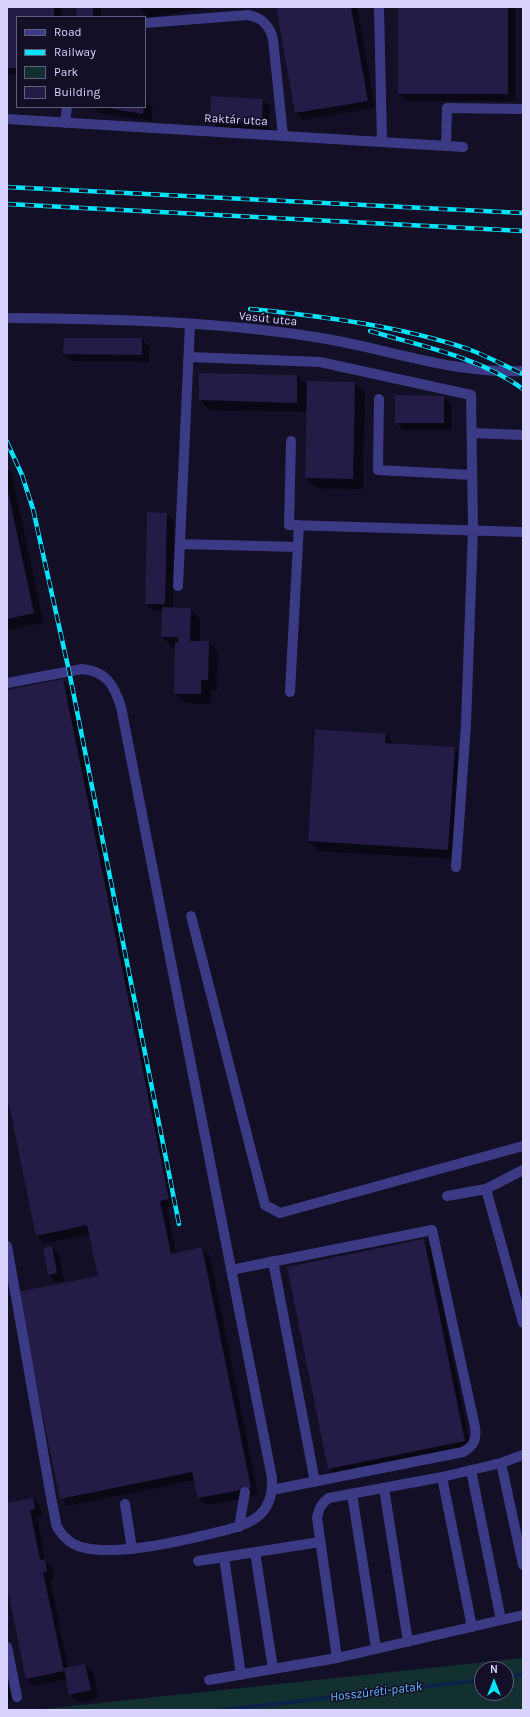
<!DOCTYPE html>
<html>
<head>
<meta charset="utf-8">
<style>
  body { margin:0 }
  #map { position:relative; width:530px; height:1717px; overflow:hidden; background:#130f26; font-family:Karla,sans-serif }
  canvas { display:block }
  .frame { position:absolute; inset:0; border:8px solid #d9d4ff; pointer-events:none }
  .legend { position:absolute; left:16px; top:16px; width:130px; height:92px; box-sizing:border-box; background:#130f26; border:1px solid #625e7d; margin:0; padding:5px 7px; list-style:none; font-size:12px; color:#d9d4ff }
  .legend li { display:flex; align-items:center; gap:8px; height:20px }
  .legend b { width:20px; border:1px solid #625e7d }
  .north { position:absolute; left:474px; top:1661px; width:40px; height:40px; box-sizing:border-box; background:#130f26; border:1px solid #625e7d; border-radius:50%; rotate:0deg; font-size:11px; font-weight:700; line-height:16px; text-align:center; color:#d9d4ff }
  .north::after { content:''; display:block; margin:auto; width:14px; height:18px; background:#00e5ff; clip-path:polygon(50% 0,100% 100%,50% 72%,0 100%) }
</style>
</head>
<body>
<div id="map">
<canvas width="530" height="1717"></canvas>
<div class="frame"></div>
<ul class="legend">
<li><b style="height:5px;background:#3d3a85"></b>Road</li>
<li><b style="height:5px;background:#00e5ff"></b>Railway</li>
<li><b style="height:11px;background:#12302f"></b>Park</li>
<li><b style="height:11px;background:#241b47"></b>Building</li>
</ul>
<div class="north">N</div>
</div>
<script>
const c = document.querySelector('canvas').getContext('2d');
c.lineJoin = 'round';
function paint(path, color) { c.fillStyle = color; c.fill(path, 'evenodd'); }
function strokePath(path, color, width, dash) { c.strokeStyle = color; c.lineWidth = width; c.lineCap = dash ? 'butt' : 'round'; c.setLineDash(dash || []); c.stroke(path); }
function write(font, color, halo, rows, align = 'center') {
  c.font = font + ' Karla,sans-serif'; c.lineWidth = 3; c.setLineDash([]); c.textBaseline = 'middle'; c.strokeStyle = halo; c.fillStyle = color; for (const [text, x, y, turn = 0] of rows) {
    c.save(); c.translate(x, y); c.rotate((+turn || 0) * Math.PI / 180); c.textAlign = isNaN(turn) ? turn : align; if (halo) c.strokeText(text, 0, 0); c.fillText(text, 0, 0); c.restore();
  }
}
const green = new Path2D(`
  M523,1658V1710H34ZM482,1669H506V1693H482Z`);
const shadow = new Path2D(`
  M7,7H62L61,17H17V75H7Z
  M78,7H101L100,17H77Z
  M141,7H209L149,18L141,10Z
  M277,7H357L375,108L303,120L296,113Z
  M399,7H515V101H406L399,94Z
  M212,97L263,100L270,107L269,130L218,128L211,120Z
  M145,100L153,108L151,121L99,113L92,107H145Z
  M142,339L149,347V362L72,361L64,354Z
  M297,376L308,387L355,383L365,393L363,489L316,488L306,478L307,412L209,410L200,400Z
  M444,397L451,404V430H403L396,422Z
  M7,468L12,474L43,623L7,630Z
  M167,514L174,521L173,609H190L200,619V642H208L218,652L217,690H211L210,704L185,703L175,693L176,647H172L162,637L163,611H154L146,604Z
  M62,680L70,687L176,1206L167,1208L176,1254L202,1248L210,1256L258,1495L206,1505L199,1498L195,1480L68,1506L61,1498L99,1277L90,1234L44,1243L37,1235L7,1090V691Z
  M386,734L396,745L454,748L464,758L458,859L319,851L309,841Z
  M424,1240L431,1248L471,1449L336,1476L329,1468Z
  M52,1247L59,1254L64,1281L56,1282L49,1275Z
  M33,1499L40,1506L42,1516L37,1517L46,1562L52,1567L54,1579L50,1580L68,1668L85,1665L93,1672L98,1698L78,1702L70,1694L67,1679L34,1686L27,1679L7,1585V1504Z
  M7,1660L16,1699L7,1701Z`);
const stream = new Path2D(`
  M506,1677L523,1675
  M222,1710L482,1680`);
const building = new Path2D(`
  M7,7H54V17H17V68H7Z
  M77,7H93V17H76Z
  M276,7H351L368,101L295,113Z
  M398,7H508V94H398Z
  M211,96L263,99L262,123L210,120Z
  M102,107H144L143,114Z
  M64,338H142V355L63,354Z
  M199,373L297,375V403L199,400Z
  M307,381L355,382L353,479L305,478Z
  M395,395L444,396V423H395Z
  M7,487L34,613L7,619Z
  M147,512L167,513L165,604H145Z
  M162,607L191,608L190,641H209L208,680H201V694H174L175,642L178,643V637H161Z
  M63,679L169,1199L160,1201L171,1254L202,1247L251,1488L198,1498L192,1472L60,1499L17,1292L98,1276L87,1225L36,1236L7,1095V690Z
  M315,729L386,734L385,743L455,747L448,850L308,841Z
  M424,1239L465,1441L328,1469L287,1267Z
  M52,1246L57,1273L48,1275L43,1248Z
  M33,1498L35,1509L30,1510L40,1560L45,1559L47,1572H43L64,1671L26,1679L7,1587V1503Z
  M85,1664L91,1690L69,1695L64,1668Z`);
const minor = new Path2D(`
  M379,7L382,142
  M145,23L248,15C261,17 270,26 273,39L283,136
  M7,119L463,147
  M65,123L67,107
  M446,146L447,108L523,109
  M7,318C112,319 217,321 321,338C389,349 453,374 523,371
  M189,357L320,362L471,395L473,529L466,724L456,867
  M379,399L378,470L472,475
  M472,433L523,435
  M291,441L289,525L523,532
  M181,544L298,547
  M178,586L190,324
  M7,683L82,669C106,671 114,685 121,707L272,1478C274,1519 247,1525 214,1533C181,1541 96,1562 69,1541C64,1537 60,1532 57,1527C55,1520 54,1511 52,1503C48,1480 44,1457 40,1434C29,1372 18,1309 7,1246
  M290,692L299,525
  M191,916L265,1205L280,1213L523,1146
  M486,1189L523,1323
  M447,1196L486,1189L523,1170
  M273,1261L315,1482
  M231,1270L432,1230L475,1427C477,1439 474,1446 463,1452L272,1490
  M501,1463L523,1565
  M471,1470L501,1620
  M442,1477L472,1627
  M384,1488L408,1642
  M352,1494L376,1648
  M125,1504L132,1549
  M239,1527L245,1492
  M255,1552L273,1669
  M224,1557L241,1675
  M198,1561L320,1542
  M7,1647L17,1697
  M337,1658L523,1615
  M209,1680L337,1658L317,1518C319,1509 321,1503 329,1498L442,1477L501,1463L523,1455`);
const rail = new Path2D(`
  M7,187L523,213
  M7,204L523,231
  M250,309C321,316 400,326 468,349C487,356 505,366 523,374
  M370,331C421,346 479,357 523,389
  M7,442L22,475L33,509L69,671L179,1224`);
const streetNames = [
  ["Raktár utca",236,120,3],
  ["Vasút utca",268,319,6]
];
const waterNames = [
  ["Hosszúréti-patak",376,1692,-7]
];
paint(green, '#12302f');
paint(shadow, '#0007');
strokePath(stream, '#0c2248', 4);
paint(building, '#241b47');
strokePath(minor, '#3d3a85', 10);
strokePath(rail, '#00e5ff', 4.5);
strokePath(rail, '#130f26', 3, [9]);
write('12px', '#d9d4ff', '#130f26', streetNames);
write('italic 13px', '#62b6ff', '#130f26', waterNames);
</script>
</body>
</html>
